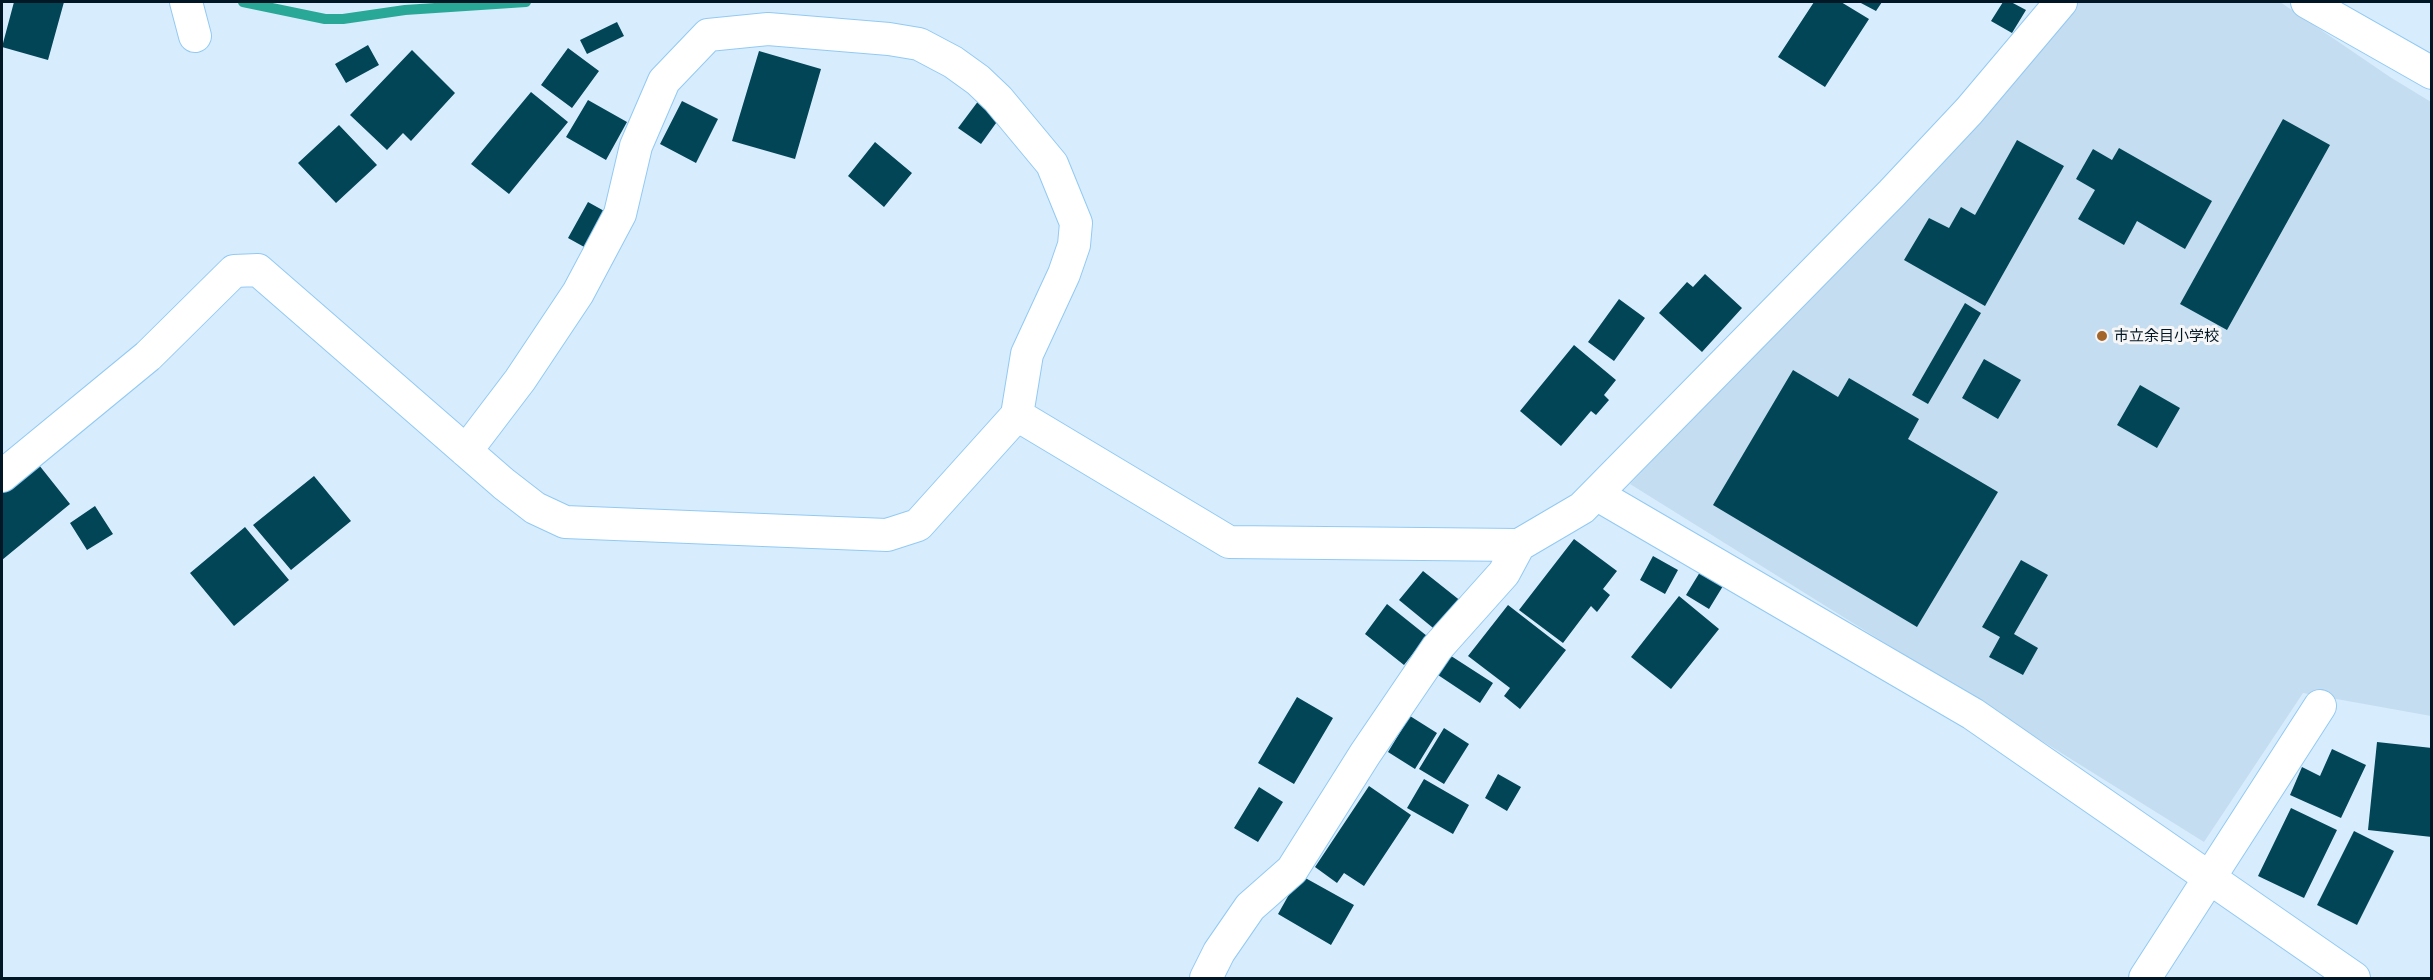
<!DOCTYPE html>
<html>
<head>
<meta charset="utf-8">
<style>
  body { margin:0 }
  #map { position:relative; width:2433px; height:980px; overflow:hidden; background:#d7edfe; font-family:"Crimson Pro",serif }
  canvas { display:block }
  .frame { position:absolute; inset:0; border:3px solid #021726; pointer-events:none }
</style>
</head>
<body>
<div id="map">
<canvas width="2433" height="980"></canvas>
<div class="frame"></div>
</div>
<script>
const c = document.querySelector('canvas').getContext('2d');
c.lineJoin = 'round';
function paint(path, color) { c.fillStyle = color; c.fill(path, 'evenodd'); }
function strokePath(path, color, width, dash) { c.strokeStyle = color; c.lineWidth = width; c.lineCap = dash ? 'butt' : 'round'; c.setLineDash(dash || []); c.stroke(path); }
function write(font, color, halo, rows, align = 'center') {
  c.font = font + ' "Crimson Pro","Noto Sans JP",serif'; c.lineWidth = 6; c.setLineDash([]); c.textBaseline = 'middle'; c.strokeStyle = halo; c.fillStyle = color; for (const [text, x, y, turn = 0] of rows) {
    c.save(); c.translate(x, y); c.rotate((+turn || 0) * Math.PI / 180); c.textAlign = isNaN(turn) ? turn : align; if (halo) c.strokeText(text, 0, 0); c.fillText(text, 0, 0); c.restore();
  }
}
const built = new Path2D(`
  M2073,2H2280L2390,77L2431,102V716L2303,693L2204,842L1630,484L1914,187Z`);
const stream = new Path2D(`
  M243,2L325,19H343L405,10L526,2`);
const building = new Path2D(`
  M14,2H64L48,60L2,47Z
  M1814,2H1841L1869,19L1825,87L1778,57Z
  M1859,2H1882L1876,11Z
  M2003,2H2011L2026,10L2012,33L1991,21Z
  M617,22L624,36L587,54L580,40Z
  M368,45L379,65L346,83L335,64Z
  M568,48L599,71L572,108L541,85Z
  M412,50L455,93L411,141L403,133L387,150L350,115Z
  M759,51L821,69L795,159L732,141Z
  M531,92L568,122L509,194L471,164Z
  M982,96L1004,112L981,144L958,128Z
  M588,100L627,122L606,160L566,137Z
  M682,101L718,119L696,163L660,144Z
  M2283,119L2330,145L2227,330L2180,304Z
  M339,125L377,165L336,203L298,163Z
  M2017,140L2064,166L1985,306L1904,260L1929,218L1949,228L1961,207L1975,215Z
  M875,142L912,173L884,207L848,176Z
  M2119,148L2212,201L2185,249L2137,221L2124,245L2078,219L2095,190L2076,179L2093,149L2112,160Z
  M588,202L606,212L586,248L568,238Z
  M1705,274L1742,308L1702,352L1659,313L1687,282L1693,287Z
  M1619,299L1645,318L1614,361L1588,342Z
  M1965,303L1981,313L1928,404L1912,395Z
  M1574,345L1616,380L1604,395L1609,400L1596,415L1591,411L1561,446L1520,411Z
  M1984,359L2021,380L1998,419L1962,398Z
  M1793,370L1838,397L1849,378L1919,419L1908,439L1998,492L1917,627L1713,505Z
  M2140,385L2180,408L2157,448L2117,425Z
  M35,460L70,504L2,560V488Z
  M314,476L351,521L291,570L253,525Z
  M95,506L113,534L87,550L70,523Z
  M245,527L289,580L234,626L190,573Z
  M1574,539L1617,571L1603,589L1610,595L1597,612L1591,606L1563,643L1519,610Z
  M1653,556L1678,570L1665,594L1640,580Z
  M2021,560L2048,575L2014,634L2038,648L2023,675L1989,657L2000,637L1982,627Z
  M1423,571L1462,602L1438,632L1399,600Z
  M1700,572L1723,586L1709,609L1686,595Z
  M1679,596L1719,629L1671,689L1631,657Z
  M1387,604L1427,636L1404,665L1365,634Z
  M1508,605L1566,650L1520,709L1504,696L1510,688L1468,656Z
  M1448,654L1493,683L1480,703L1435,673Z
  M1297,697L1333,718L1294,784L1258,763Z
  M1410,716L1437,733L1415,769L1388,752Z
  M1444,728L1469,744L1444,784L1419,769Z
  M2377,742L2432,748V837L2368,830Z
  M2332,749L2366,765L2341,818L2290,795L2302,767L2320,776Z
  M1498,774L1521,787L1507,811L1485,798Z
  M1424,779L1469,805L1453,834L1407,808Z
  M1369,786L1411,815L1364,886L1344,873L1337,883L1315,867Z
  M1259,787L1283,802L1258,842L1234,828Z
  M2291,808L2337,830L2304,898L2258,876Z
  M2354,831L2394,851L2357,925L2317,905Z
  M1300,875L1354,905L1331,945L1278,914Z`);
const minor = new Path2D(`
  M186,2L195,36
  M2307,2L2432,73
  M1017,415L1229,542L1519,545L1582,508L1892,193L1969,111L2061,2
  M2,476L148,356L234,271L258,270L504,484L535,508L565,522L887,535L918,525L1017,415L1027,354L1064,274L1074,245L1076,223L1052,164L998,99L978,80L953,62L919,44L889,39L768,29L708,35L664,81L636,146L620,214L578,293L520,380L466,451
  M1596,494L1973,714L2354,978
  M1206,978L1219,952L1250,907L1292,870L1365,754L1437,648L1504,573L1519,545
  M2145,978L2320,706`);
const markers = [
  [2102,336,6,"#a3652a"]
];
const poiNames = [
  ["市立余目小学校",2114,336]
];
paint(built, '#c4ddf0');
strokePath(stream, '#29a897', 10);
paint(building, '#024556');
strokePath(minor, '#92c9f3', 34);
strokePath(minor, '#fff', 32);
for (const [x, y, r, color] of markers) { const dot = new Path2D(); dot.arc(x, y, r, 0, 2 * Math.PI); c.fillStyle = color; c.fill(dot); strokePath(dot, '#f6f6f6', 2); }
write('15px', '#021726', '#f6f6f6', poiNames, 'left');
</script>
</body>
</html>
